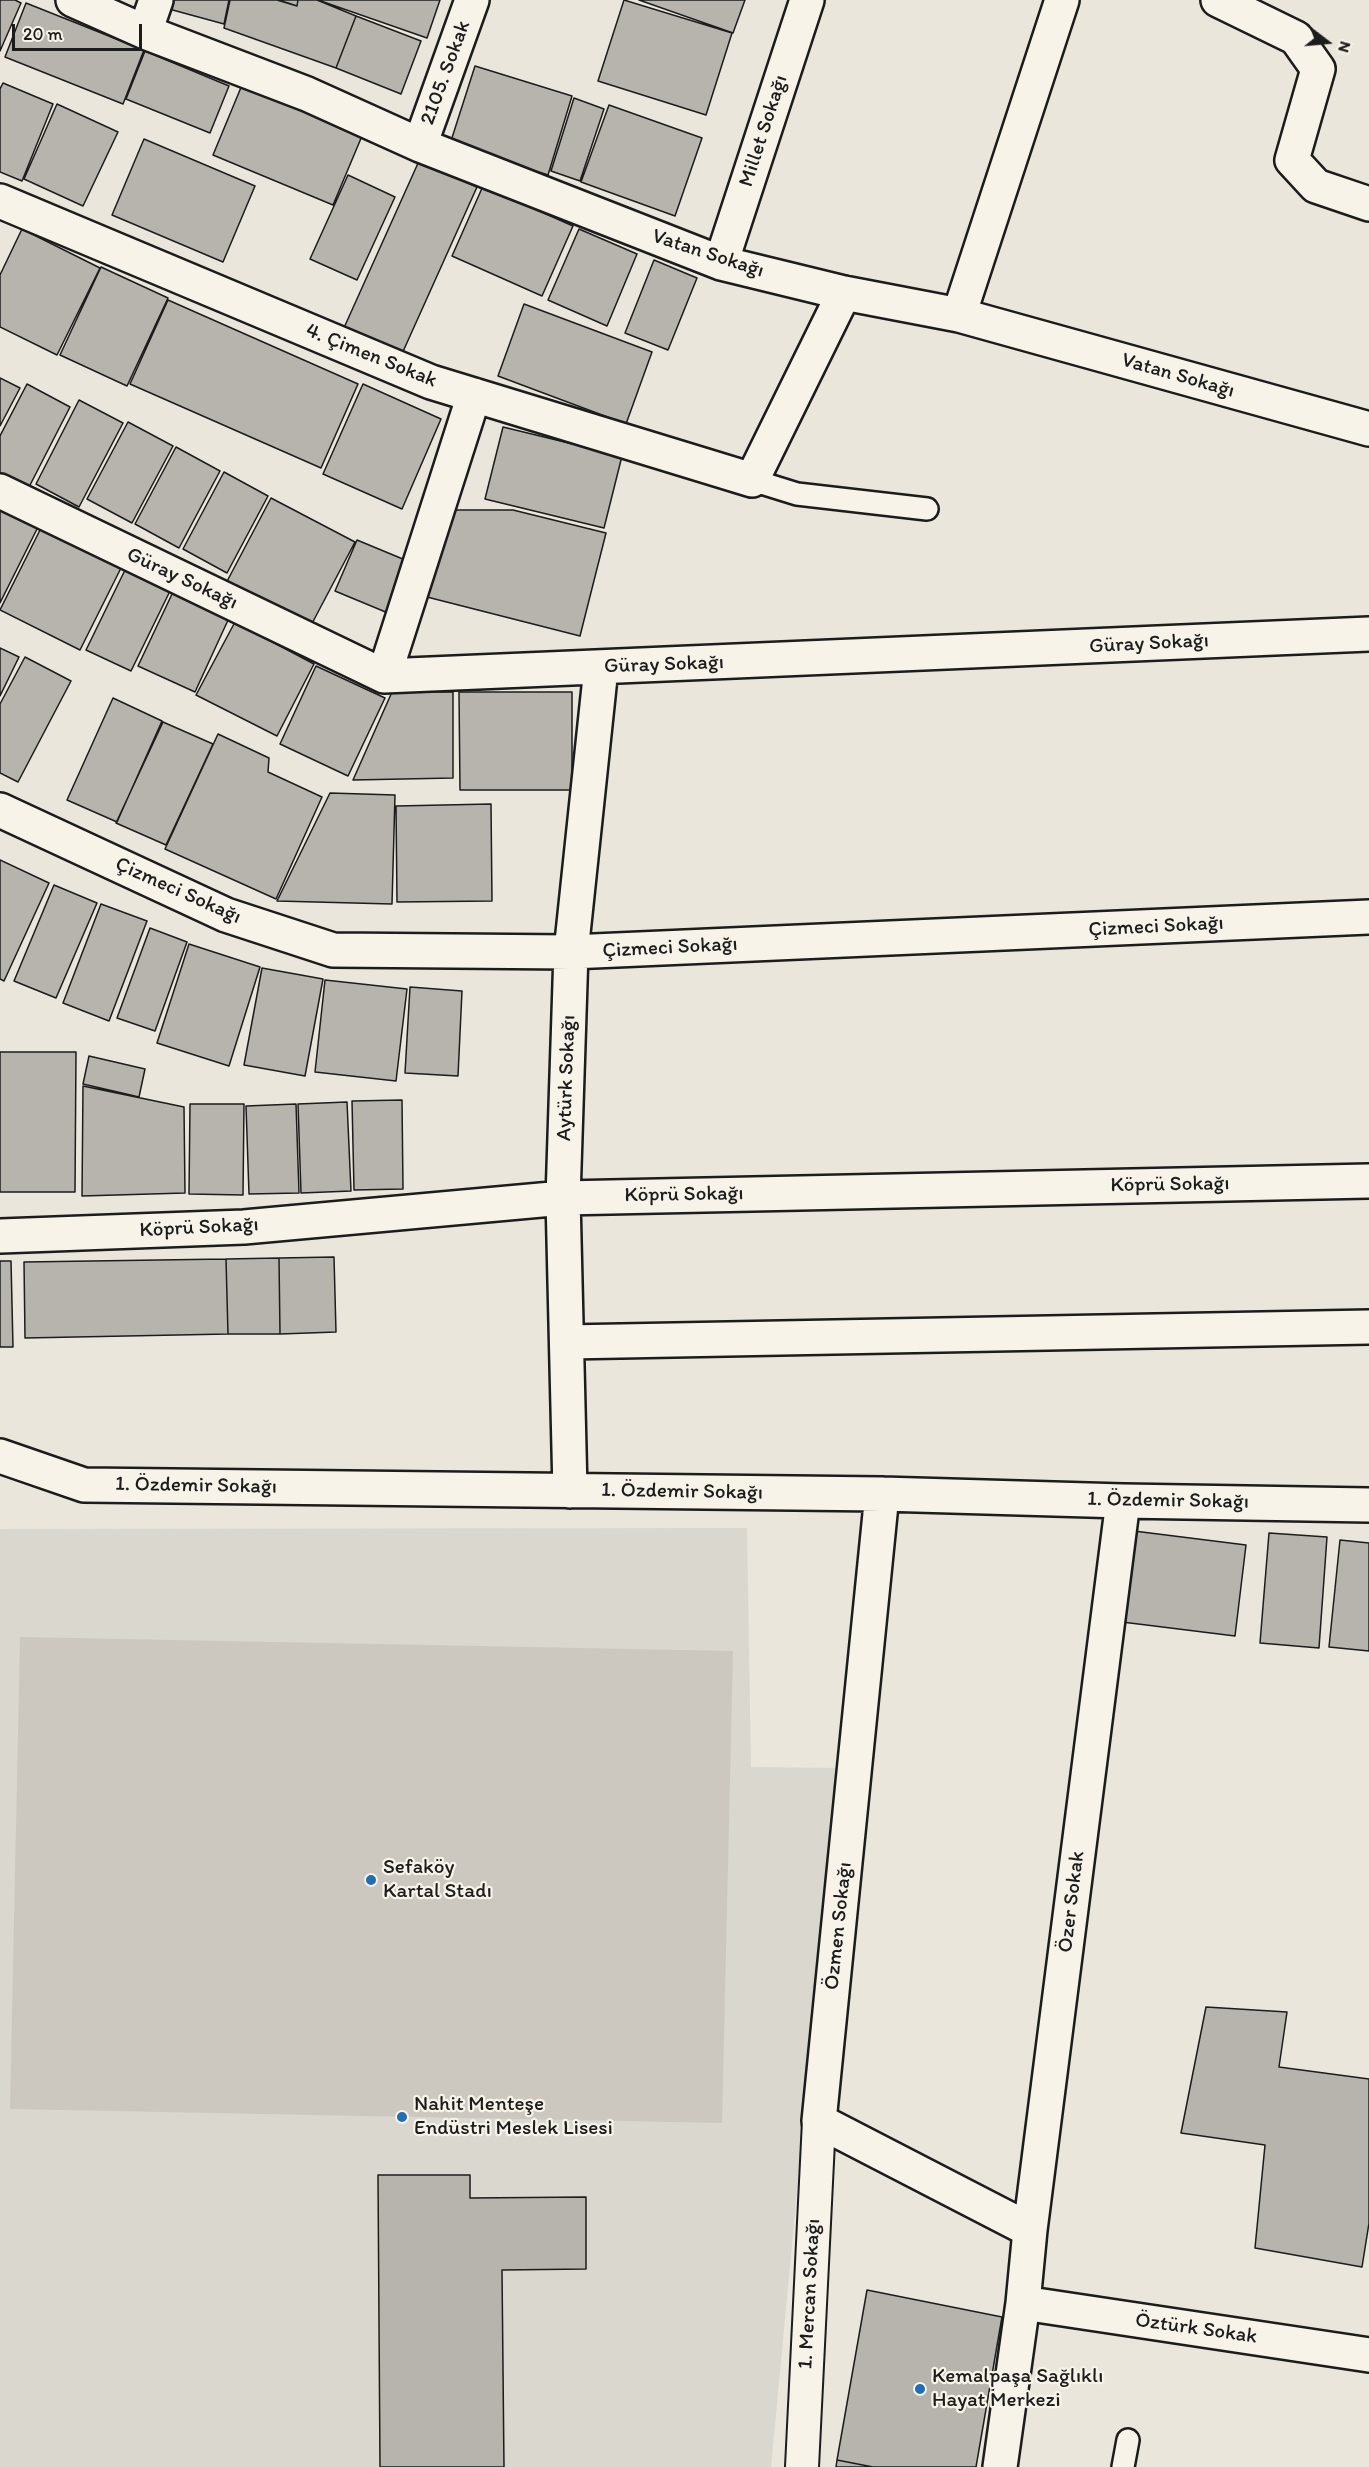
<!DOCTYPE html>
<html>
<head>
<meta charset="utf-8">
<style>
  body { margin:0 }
  #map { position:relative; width:1369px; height:2467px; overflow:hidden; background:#eae6dc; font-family:Itim,sans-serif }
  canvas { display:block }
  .north { position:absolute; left:1297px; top:12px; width:60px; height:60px; -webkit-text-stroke:4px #f7f3e8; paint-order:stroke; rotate:106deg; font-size:16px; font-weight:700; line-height:24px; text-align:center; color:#1c1c1c }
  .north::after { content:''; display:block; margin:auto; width:21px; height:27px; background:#1c1c1c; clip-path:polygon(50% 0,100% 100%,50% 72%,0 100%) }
  .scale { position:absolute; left:12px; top:24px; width:130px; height:27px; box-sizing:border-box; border:3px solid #1c1c1c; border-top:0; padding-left:8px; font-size:18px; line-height:21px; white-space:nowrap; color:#1c1c1c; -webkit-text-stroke:4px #f7f3e8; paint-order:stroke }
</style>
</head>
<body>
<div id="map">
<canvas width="1369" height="2467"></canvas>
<div class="north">N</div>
<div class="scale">20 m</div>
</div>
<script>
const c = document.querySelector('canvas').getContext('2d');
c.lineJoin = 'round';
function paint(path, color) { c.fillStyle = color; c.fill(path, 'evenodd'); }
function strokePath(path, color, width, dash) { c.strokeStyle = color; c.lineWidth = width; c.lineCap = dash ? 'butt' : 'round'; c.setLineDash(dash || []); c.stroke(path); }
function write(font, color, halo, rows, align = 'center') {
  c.font = font + ' Itim,sans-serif'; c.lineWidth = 4.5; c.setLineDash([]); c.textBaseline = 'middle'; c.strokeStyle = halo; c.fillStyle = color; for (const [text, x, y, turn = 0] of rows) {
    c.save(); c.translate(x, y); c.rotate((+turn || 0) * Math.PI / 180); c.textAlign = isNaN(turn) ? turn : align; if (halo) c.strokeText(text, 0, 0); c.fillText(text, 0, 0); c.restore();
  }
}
const built = new Path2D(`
  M747,1528L751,1767L837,1768L771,2467H0V1529Z`);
const green = new Path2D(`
  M20,1637L733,1651L722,2123L10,2109Z`);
const building = new Path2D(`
  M0,0H15L21,3L0,51Z
  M172,0H229L224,24L169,9Z
  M230,0H277L297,6L298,0H317L356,16L336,68L224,28Z
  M278,0H298L297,6L288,3Z
  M318,0H440L427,38Z
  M624,0L732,33L706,115L598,81Z
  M639,0H745L733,33Z
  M26,3L144,50L123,104L5,57Z
  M356,16L421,41L401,94L336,68Z
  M145,51L229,86L210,133L126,99Z
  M475,66L572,96L548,175L450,144Z
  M3,83L53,104L22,181L0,172V89Z
  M242,85L362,136L333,205L213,155Z
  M574,98L604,109L580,181L551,171Z
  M57,104L118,132L83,206L24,179Z
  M609,105L702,138L675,216L581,182Z
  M144,139L255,186L223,262L112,215Z
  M419,161L477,187L401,356L343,330Z
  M348,175L395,197L357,280L310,259Z
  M483,186L573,226L542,296L452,256Z
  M22,229L100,268L57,355L0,327V275Z
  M579,229L637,254L607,326L548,300Z
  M654,260L697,278L668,350L625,333Z
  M101,267L168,298L127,386L60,355Z
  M168,300L358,384L321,468L130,384Z
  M524,304L652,352L626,424L498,376Z
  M0,378L20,388L0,426Z
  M27,384L70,407L27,491L0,477V436Z
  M363,384L441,419L402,509L323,474Z
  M79,400L123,423L79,507L36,484Z
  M128,422L173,446L132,523L87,499Z
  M503,427L622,456L604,528L485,499Z
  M176,447L220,471L179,548L135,524Z
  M224,472L268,496L227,573L183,549Z
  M271,498L355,542L308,631L224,587Z
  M0,507L38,527L0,603Z
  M449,510H513L606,533L580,636L427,597Z
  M42,526L122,566L80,650L0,610Z
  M357,540L410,562L388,613L335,591Z
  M126,568L171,589L131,671L86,650Z
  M173,592L229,618L195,692L138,666Z
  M235,622L314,664L277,736L196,695Z
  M0,648L19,657L0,696Z
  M25,657L71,681L18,782L0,773V704Z
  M316,666L385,698L348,776L280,744Z
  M392,692H453V778L353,780Z
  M459,692H572V790H460Z
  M113,698L162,721L117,822L67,800Z
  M163,722L213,744L166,845L116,823Z
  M218,734L269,758L268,772L322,797L276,899L165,849Z
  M330,793L395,795L392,904L277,901Z
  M491,804L492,901L397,902L396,806Z
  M0,860L49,883L4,981L0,979Z
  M54,885L97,903L56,998L14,981Z
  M101,904L147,921L109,1021L63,1003Z
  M150,928L187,942L155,1031L117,1018Z
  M189,944L260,967L229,1066L157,1043Z
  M262,968L323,979L305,1076L244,1065Z
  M325,980L407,989L396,1081L315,1072Z
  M410,987L462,991L458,1076L405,1073Z
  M0,1052H76L75,1192H0Z
  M89,1056L145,1069L139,1097L83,1084Z
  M83,1086L184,1107L185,1193L82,1196Z
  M402,1100L403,1189L354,1190L352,1101Z
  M347,1102L351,1191L301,1193L298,1104Z
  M190,1104H244L243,1195L189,1194Z
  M296,1104L299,1193L249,1194L246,1106Z
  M334,1257L336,1332L280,1334L279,1258Z
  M279,1258L280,1334H228L226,1259Z
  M226,1259L228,1334L25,1338L24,1262Z
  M0,1261H11L13,1347H0Z
  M1134,1531L1246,1545L1235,1636L1122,1622Z
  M1269,1533L1327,1537L1319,1648L1260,1643Z
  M1340,1540L1369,1543V1651L1329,1647Z
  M1206,2007L1287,2012L1279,2067L1369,2079V2223L1362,2267L1255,2248L1265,2145L1181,2133Z
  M378,2175H470V2198L586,2197V2269L502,2270L504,2467H380Z
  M867,2290L1002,2317L976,2467H873L837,2460Z
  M837,2460L873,2467H836Z`);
const service = new Path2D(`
  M752,480L797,494L927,509
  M1123,2467L1128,2440`);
const pedestrian = new Path2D(`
  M802,2467L819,2121`);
const minor = new Path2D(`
  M73,0L145,32L307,94L420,145L721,263L844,293L959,315L1369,429
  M1218,0L1296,38L1318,69L1292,160L1316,186L1369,204
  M145,32L156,0
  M420,145L472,0
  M0,201L431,382L752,480L844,293
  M721,263L807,0
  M959,315L1062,0
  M0,491L384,676L1369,634
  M384,676L474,395
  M0,810L226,915L333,950L571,952L1369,917
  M0,1236L244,1227L563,1198L1369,1181
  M567,1342L1369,1327
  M0,1456L84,1485L882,1494L1123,1501L1369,1505
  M570,1491L563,1198L571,952L601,668
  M882,1494L819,2121L1030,2230
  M1023,2303L1369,2355
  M1000,2467L1023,2303L1030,2230L1123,1501`);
const markers = [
  [371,1880,6,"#1f6fb2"],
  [402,2117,6,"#1f6fb2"],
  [920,2389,6,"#1f6fb2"]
];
const streetNames = [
  ["2105. Sokak",446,73,-70],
  ["Millet Sokağı",764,131,-72],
  ["Vatan Sokağı",708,254,18],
  ["4. Çimen Sokak",371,356,22],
  ["Vatan Sokağı",1178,376,16],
  ["Güray Sokağı",182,579,25],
  ["Güray Sokağı",1149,644,-3],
  ["Güray Sokağı",664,665,-2],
  ["Çizmeci Sokağı",178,891,24],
  ["Çizmeci Sokağı",1156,927,-3],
  ["Çizmeci Sokağı",670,948,-3],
  ["Aytürk Sokağı",567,1078,-88],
  ["Köprü Sokağı",1170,1185,-1],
  ["Köprü Sokağı",684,1195,-1],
  ["Köprü Sokağı",199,1228,-3],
  ["1. Özdemir Sokağı",196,1486,1],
  ["1. Özdemir Sokağı",682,1492,1],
  ["1. Özdemir Sokağı",1168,1501,1],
  ["Özer Sokak",1072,1902,-83],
  ["Özmen Sokağı",839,1926,-84],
  ["1. Mercan Sokağı",810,2294,-87],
  ["Öztürk Sokak",1196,2329,8]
];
const poiNames = [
  ["Sefaköy",383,1868],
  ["Kartal Stadı",383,1892],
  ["Nahit Menteşe",414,2105],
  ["Endüstri Meslek Lisesi",414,2129],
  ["Kemalpaşa Sağlıklı",932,2377],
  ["Hayat Merkezi",932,2401]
];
paint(built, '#dad7ce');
paint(green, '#ccc8c0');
paint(building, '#b6b4ac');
strokePath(building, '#1c1c1c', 1.5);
strokePath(service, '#1c1c1c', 26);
strokePath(pedestrian, '#1c1c1c', 36);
strokePath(minor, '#1c1c1c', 38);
strokePath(service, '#f7f3e8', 21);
strokePath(pedestrian, '#f7f3e8', 32);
strokePath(minor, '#f7f3e8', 33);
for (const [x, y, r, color] of markers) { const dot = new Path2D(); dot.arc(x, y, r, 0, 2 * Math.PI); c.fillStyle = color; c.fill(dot); strokePath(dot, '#f7f3e8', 2); }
write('21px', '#1c1c1c', '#f7f3e8', streetNames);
write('21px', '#1c1c1c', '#f7f3e8', poiNames, 'left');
</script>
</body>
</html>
